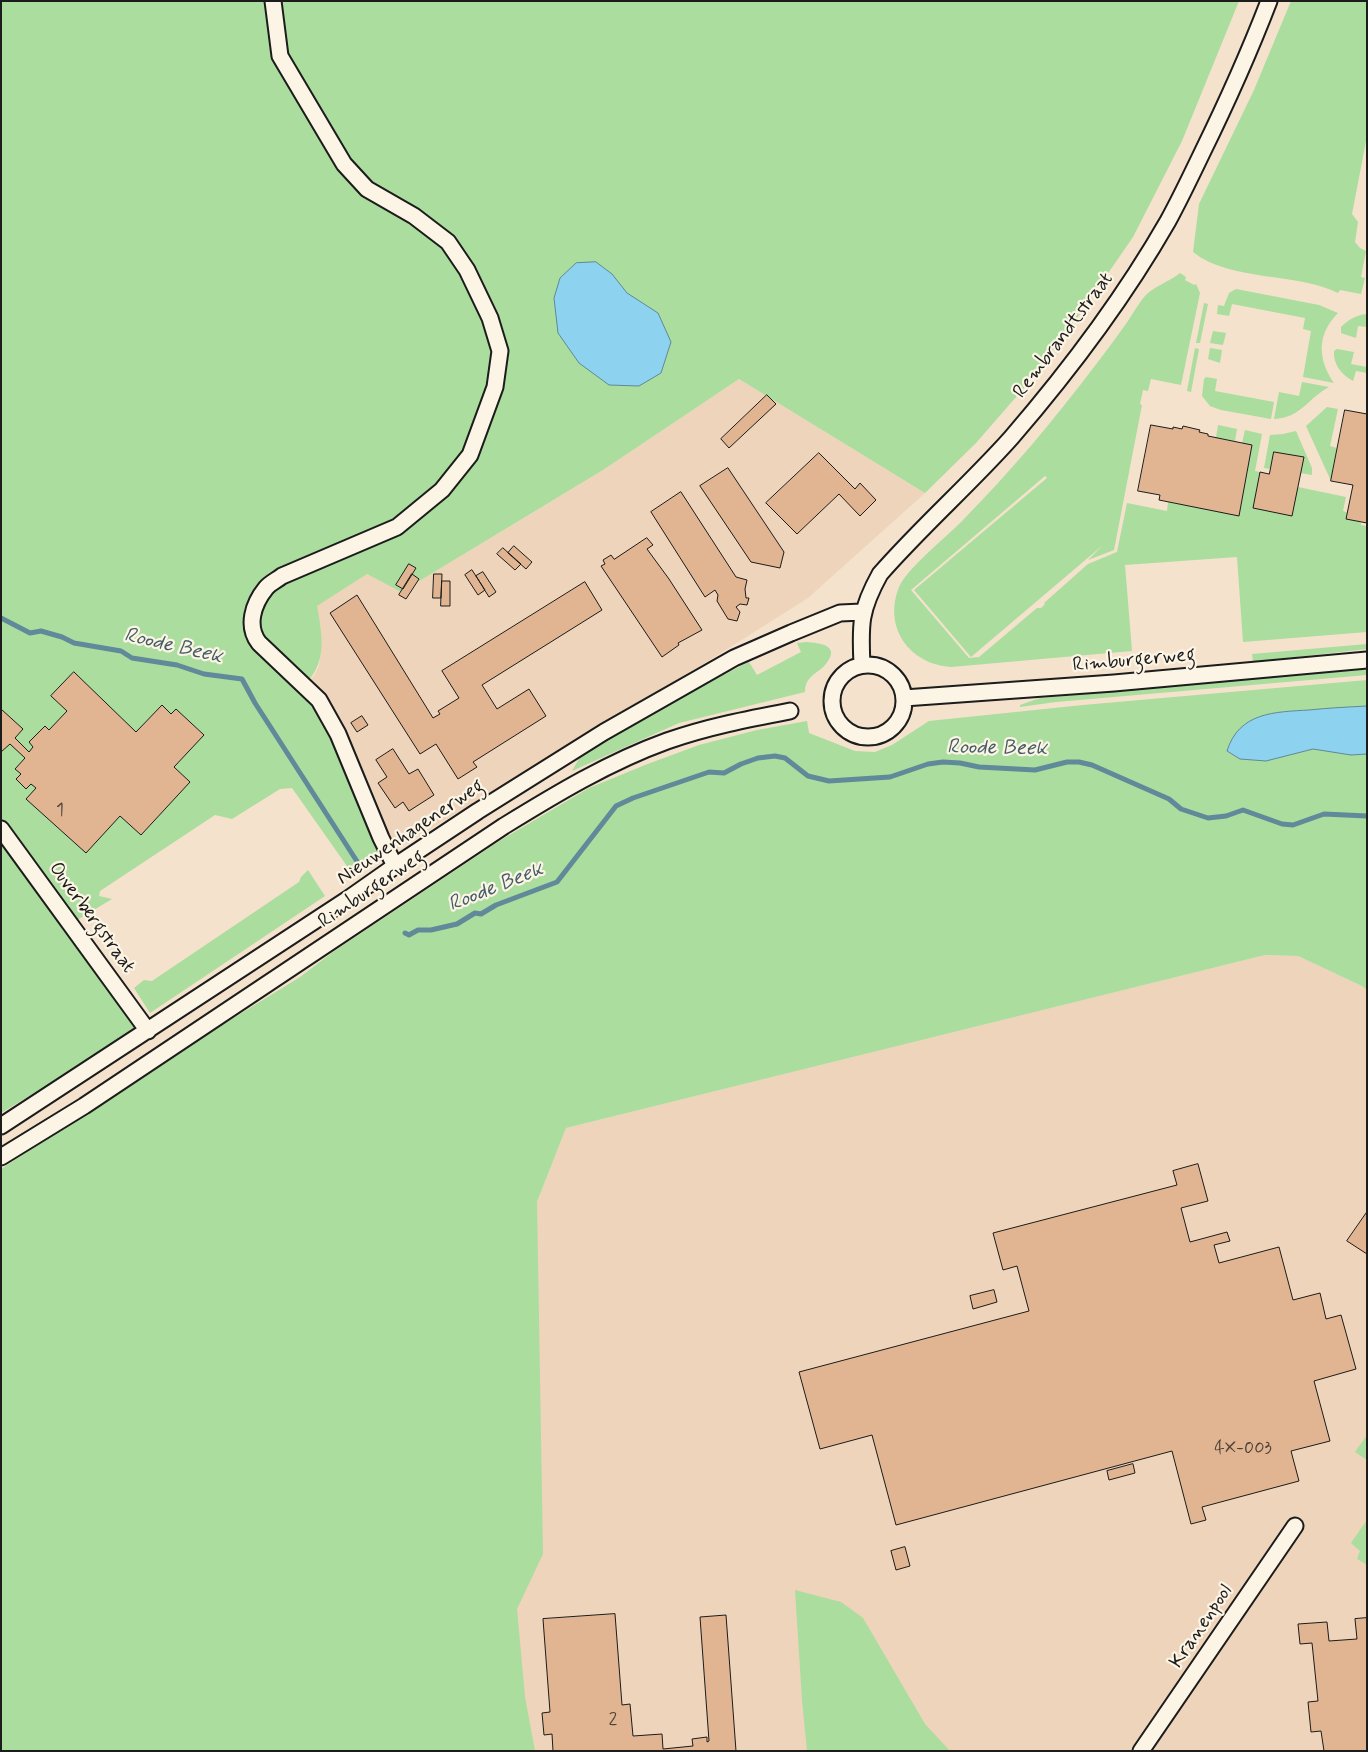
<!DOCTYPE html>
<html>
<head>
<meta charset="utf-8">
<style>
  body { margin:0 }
  #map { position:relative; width:1368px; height:1752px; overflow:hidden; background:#f4e2cc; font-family:Mynerve,sans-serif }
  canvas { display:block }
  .frame { position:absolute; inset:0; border:2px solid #1c1c1c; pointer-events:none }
</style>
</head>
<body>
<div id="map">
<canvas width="1368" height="1752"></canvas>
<div class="frame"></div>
</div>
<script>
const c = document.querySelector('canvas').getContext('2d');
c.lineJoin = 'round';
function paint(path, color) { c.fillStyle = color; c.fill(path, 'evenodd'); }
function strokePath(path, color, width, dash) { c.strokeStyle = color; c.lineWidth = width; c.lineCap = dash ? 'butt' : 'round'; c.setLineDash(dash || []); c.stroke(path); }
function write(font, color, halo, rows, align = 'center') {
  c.font = font + ' Mynerve,sans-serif'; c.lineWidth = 4.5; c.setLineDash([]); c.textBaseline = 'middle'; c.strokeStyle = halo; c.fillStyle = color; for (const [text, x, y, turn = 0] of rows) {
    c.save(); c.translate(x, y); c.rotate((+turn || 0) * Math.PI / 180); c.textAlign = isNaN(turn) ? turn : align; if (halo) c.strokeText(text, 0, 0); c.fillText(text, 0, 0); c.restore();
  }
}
const built = new Path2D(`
  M739,379L925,493L808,598L713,658L384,857L341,764L321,707L305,684L314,676L319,666L321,651V631L316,606L367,574L401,592L603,470Z
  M1265,955L1298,956L1362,986L1367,990V1536L1357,1559L1367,1565V1751H523L514,1602L537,1202L566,1128Z`);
const green = new Path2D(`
  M1,1H1239L1182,141L1133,237L1080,314L1030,381L976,443L925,493L739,379L603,470L401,592L367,574L317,606C322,634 328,662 305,684L321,707L341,764L384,857L354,876L292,788L280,789L232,819L215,815L100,891L99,896L112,899L62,929L137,1027L111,1047L1,1113Z
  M1291,1H1367V136L1352,214L1358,222L1355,242L1360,248L1366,251L1361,277L1365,278L1361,294L1340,290L1338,293C1297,272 1230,282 1193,252L1199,204L1254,90Z
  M1180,273L1186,277L1185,280L1194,285L1196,284L1200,293L1181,385L1151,379L1148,391L1143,390L1140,404L1142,405L1114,550L1088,560L1103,545L971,657L914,590L1047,478L1045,476L911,590L969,658L979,657L1037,608H1041L1045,604L1044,603L1088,564L1117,552L1127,503L1167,511L1168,502L1239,515L1252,445L1242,443L1245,430L1262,434L1255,471L1260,472L1253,508L1298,487L1346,497L1343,511L1348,513L1346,519L1361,522V525L1367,526V632L1243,642L1237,557L1125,565L1132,651L951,667C909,664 883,627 899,587C906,569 949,535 964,519C1011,471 1054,420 1094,367C1106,352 1117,336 1128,321C1133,313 1139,303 1145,296C1154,286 1169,282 1180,273Z
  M1236,289L1319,305L1338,313C1316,335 1318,360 1334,383L1303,377L1311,331L1303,329L1305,318L1232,304L1229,316L1217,314L1218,305L1224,306L1229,293Z
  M1204,303L1208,304L1200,343H1196Z
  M1367,314V327L1358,326L1356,338L1341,333V327C1348,320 1356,315 1367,314Z
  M1213,331L1226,333L1223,345L1210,343Z
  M1195,348L1199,349L1191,392L1187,391Z
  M1210,348L1222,350L1220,363L1208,359Z
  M1337,349L1354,352L1351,364L1367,367V373L1356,371L1353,381C1342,375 1333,365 1334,351Z
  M1206,377L1217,379L1215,391L1274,402L1271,419L1221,410L1210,406L1202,396L1204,379Z
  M1302,382L1329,387C1308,398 1301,418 1274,419L1279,392L1299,396Z
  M1327,407L1338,409L1330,446L1337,448L1331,481L1306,426Z
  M1218,425L1237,429L1235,441L1216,438Z
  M1296,431L1312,468V475L1300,473L1303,457L1274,452L1270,469L1264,468L1270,435L1283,434Z
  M806,642C820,643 842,645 825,665C821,670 814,673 810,678C806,682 805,687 805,692L679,723L572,771L580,757L599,744L699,687L749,662L757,675L801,652L797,643Z
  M1367,644V649L1253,662L1252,654Z
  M1367,669V675L1056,702L1020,707V705L1040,698Z
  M1367,680V990L1362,986L1298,956L1265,955L566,1128L537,1202L543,1554L517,1609L525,1697L535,1751H1V1169L190,1045L300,977L333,952L501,840L589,788L645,765L699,745L757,730L807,721L809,733L855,751L875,752L892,745L929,721L1083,705Z
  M308,870L325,896L150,1013L134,988L144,980L152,981L299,882L301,877Z
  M1367,1435V1460L1355,1452Z
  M1367,1520V1565L1357,1559L1360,1551L1351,1543Z
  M795,1590L841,1602L863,1618L925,1724L950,1751H807L802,1700Z`);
const water = new Path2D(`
  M596,262L612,274L627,293L658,313L671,342L661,373L639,386L609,385L579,363L558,333L554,298L560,278L576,263Z
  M1367,706V754L1351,755L1313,749L1266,761L1240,759L1227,751C1239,712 1275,712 1309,710C1328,708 1348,707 1367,706Z`);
const stream = new Path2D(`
  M1,618L30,633L41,631L62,637L74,643L121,651L132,658L177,665L204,674L242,679L255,703L360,866
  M405,933L409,935L418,930H431L457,924L475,913L481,914L496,905L557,882L616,806L633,798L709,772L724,773L741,764L758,758L775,756L785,758L808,776L829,781L890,777L928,764L943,762L960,763L979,767L1035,770L1067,762H1079L1092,765L1169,799L1181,809L1208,818L1226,816L1243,810L1282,824L1293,825L1324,814L1367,816`);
const building = new Path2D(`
  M767,395L776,404L729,448L721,439Z
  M1345,410L1367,414V523L1346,519L1353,485L1331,481Z
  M1151,425L1173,429V427L1182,429L1183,426L1200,430L1199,432L1208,434V436L1252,445L1239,516L1159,500L1160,495L1138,491Z
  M1274,452L1304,457L1292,516L1253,508L1260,472L1269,474Z
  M819,453L855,489L860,483L876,500L860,516L839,494L797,534L766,503Z
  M728,468L784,552L780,568L751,562L700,486Z
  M681,492L736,577L747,580L745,589L746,598H749L747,605L740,604L736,607L740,612L737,621L728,619L717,601L718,595L715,590L705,597L651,512Z
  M647,538L653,545L647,549L669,579L702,630L678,643L679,645L662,657L601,566L605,564L603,560L611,555L614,559Z
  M514,546L532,562L526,569L508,553Z
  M503,548L521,564L515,570L497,554Z
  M409,564L416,568L403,589L396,585Z
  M472,570L485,590L478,595L465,575Z
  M483,572L496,592L489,597L476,576Z
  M412,574L419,579L406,599L399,595Z
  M434,574H442L441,598H433Z
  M442,581H450V606H441Z
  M585,582L602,610L482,685L497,709L529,689L546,716L473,762L477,767L458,779L436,744L420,754L330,613L357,595L433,718L440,714L438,711L459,698L442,671Z
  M74,672L136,732L162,705L171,714L176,709L204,735L174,767L190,782L141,835L120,816L86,853L26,799L36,788L31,784L26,789L16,779L21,774L15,769L25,758L10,744L1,752V709L23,729L15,738L29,752L33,747L29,742L45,726L49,730L67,711L51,696Z
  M362,716L368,725L357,732L351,723Z
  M393,749L409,774L418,769L434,795L409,811L403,802L395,808L378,783L387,777L376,760Z
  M1198,1164L1208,1201L1181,1208L1190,1242L1227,1232L1230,1241L1214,1245L1219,1263L1279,1247L1293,1300L1320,1293L1326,1319L1341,1315L1356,1369L1314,1381L1330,1441L1291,1451L1299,1481L1202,1507L1206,1520L1191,1524L1172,1451L896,1525L872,1435L820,1449L799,1372L1029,1311L1017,1266L1003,1270L993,1233L1177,1185L1173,1171Z
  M1367,1212V1254L1347,1241Z
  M994,1290L997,1302L973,1309L970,1296Z
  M1133,1464L1135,1473L1109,1480L1107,1471Z
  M905,1547L910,1566L896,1570L891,1551Z
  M615,1614L622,1705L630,1704L633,1736L662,1734L663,1749L693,1746L692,1739L707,1737V1742L709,1741L700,1617L726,1615L736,1751H553L552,1734L544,1735L542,1713L550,1712L543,1619Z
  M1367,1618V1751H1324L1321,1731L1311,1732L1308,1702L1318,1701L1312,1643L1300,1644L1298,1624L1327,1622L1329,1641L1357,1639L1355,1619Z`);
const minor = new Path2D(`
  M273,1L280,56L344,164L367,189L414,216L448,242L467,270L490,318L500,351L495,387L470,455L442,490L397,527L282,576C277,580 270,583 266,588C253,604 246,626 259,643L319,700L338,734L381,838L395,866
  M832 701a36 36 0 1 1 72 0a36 36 0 1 1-72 0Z
  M862,665C860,624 860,610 880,574C922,526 969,485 1011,438C1068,372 1125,296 1168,221C1180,199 1191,176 1202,153C1226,104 1249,53 1269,1
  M904,698L1114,683L1367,660
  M1,829L148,1031
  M1,1126L348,899L395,866L478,811L604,732L734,658L791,633L840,613L862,612
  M1,1157L84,1106L504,826C556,794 609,762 667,741C707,727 748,719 790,711
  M1141,1751L1295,1526`);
const numberNames = [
  ["1",60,811],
  ["4X-003",1243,1449],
  ["2",613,1720]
];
const streetNames = [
  ["Rembrandtstraat",1064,336,-53],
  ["Rimburgerweg",1134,661,-5],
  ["Nieuwenhagenerweg",411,833,-34],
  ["Rimburgerweg",372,890,-34],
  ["Ouverbergstraat",91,918,54],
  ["Kranenpool",1202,1627,-56]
];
const waterNames = [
  ["Roode Beek",173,647,13],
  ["Roode Beek",997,749,1],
  ["Roode Beek",496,888,-22]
];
paint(built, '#eed4ba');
paint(green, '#aadd9e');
paint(water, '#8dd2ee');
strokePath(water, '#60899a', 1);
strokePath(stream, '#60899a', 5);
paint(building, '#e1b591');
strokePath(building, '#1c1c1c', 1);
strokePath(minor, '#1c1c1c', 19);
strokePath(minor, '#fcf5e5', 15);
write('18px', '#4d4239', null, numberNames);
write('20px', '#1c1c1c', '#fcf5e5', streetNames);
write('italic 21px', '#445c66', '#fcf5e5', waterNames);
</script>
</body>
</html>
